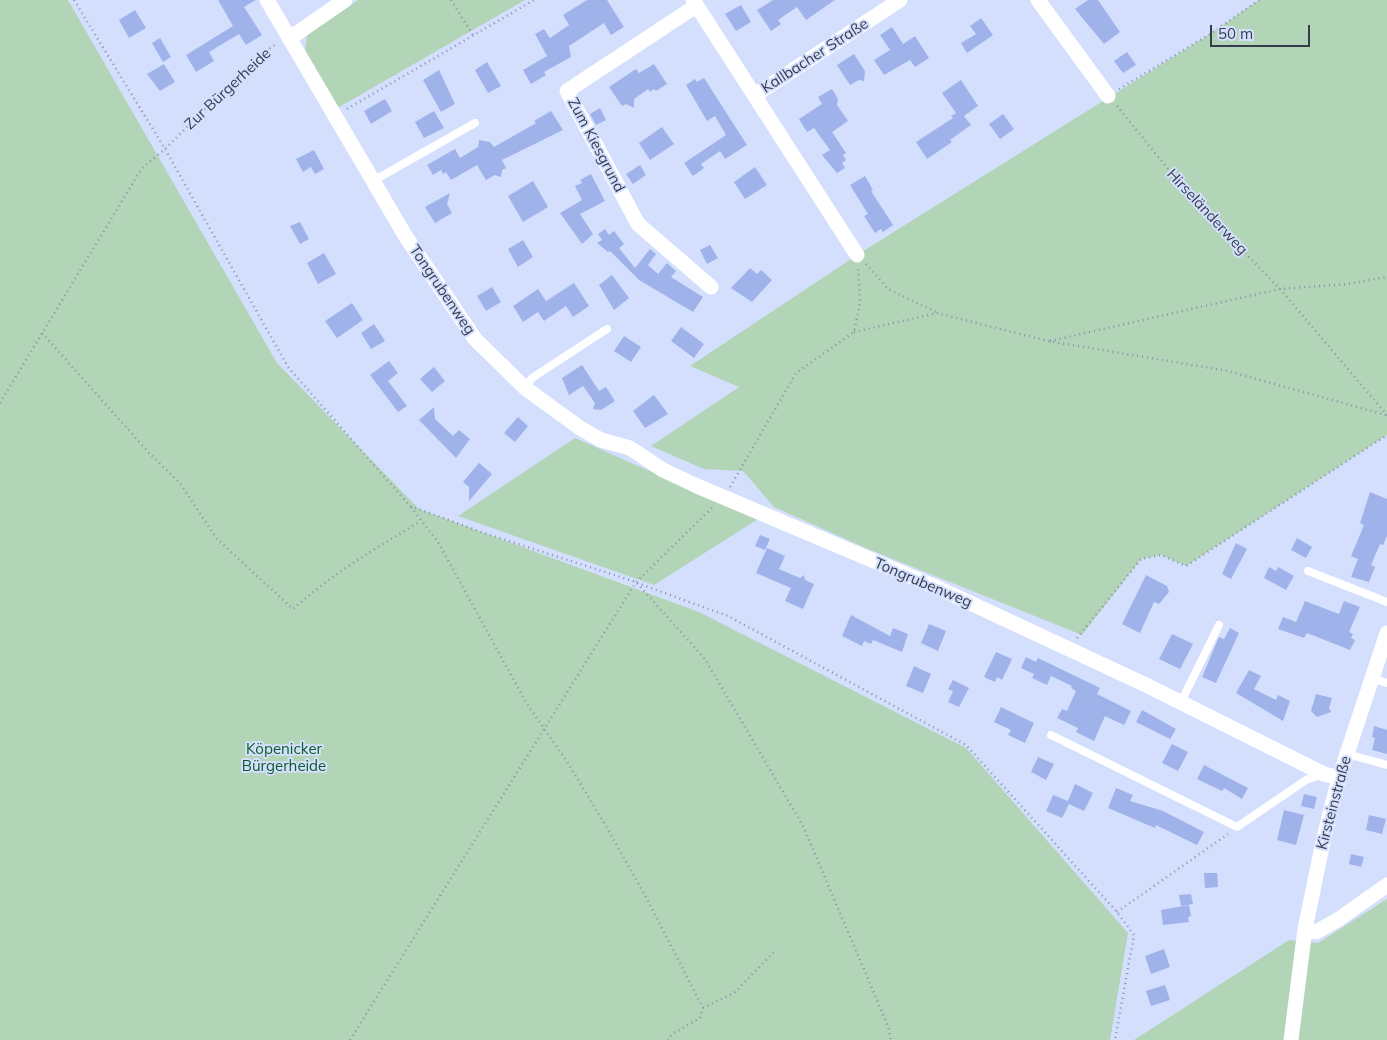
<!DOCTYPE html>
<html>
<head>
<meta charset="utf-8">
<style>
  body { margin:0 }
  #map { position:relative; width:1387px; height:1040px; overflow:hidden; background:#d4dffe; font-family:Mulish,sans-serif }
  canvas { display:block }
  .scale { position:absolute; left:1210px; top:25px; width:100px; height:22px; box-sizing:border-box; border:2px solid #363c4b; border-top:0; padding-left:6px; font-size:15px; line-height:18px; white-space:nowrap; color:#363c4b; -webkit-text-stroke:4px #d4dffe; paint-order:stroke }
</style>
</head>
<body>
<div id="map">
<canvas width="1387" height="1040"></canvas>
<div class="scale">50 m</div>
</div>
<script>
const c = document.querySelector('canvas').getContext('2d');
c.lineJoin = 'round';
function paint(path, color) { c.fillStyle = color; c.fill(path, 'evenodd'); }
function strokePath(path, color, width, dash) { c.strokeStyle = color; c.lineWidth = width; c.lineCap = dash ? 'butt' : 'round'; c.setLineDash(dash || []); c.stroke(path); }
function write(font, color, halo, rows, align = 'center') {
  c.font = font + ' Mulish,sans-serif'; c.lineWidth = 4; c.setLineDash([]); c.textBaseline = 'middle'; c.strokeStyle = halo; c.fillStyle = color; for (const [text, x, y, turn = 0] of rows) {
    c.save(); c.translate(x, y); c.rotate((+turn || 0) * Math.PI / 180); c.textAlign = isNaN(turn) ? turn : align; if (halo) c.strokeText(text, 0, 0); c.fillText(text, 0, 0); c.restore();
  }
}
const green = new Path2D(`
  M0,0H68L277,363L419,509L699,612L966,748L1128,933L1110,1040H0Z
  M358,0H525L334,110L305,52L307,35Z
  M1259,0H1387V435L1186,566L1161,555L1141,559L1082,635L868,549L774,507L743,471L704,469L651,446L739,387L690,366L857,255L1210,34Z
  M575,438L758,519L654,585L458,516Z
  M1387,899V1040H1134L1289,940L1318,943Z`);
const building = new Path2D(`
  M218,0H256L244,7L262,35L246,45L239,34L209,52L214,61L196,72L186,55L233,26Z
  M587,0H607L624,27L611,35L604,23L569,46L571,57L544,72L546,75L531,84L523,70L547,56L535,34L544,29L550,38L569,25L563,15Z
  M773,0H835L806,20L797,7L778,20L781,24L771,31L757,10Z
  M1088,0H1098L1120,32L1104,44L1075,9Z
  M741,5L751,22L736,31L725,14Z
  M135,10L146,28L129,38L119,20Z
  M981,18L993,35L967,53L961,43L976,34L970,26Z
  M892,27L903,44L915,36L929,58L915,67L910,60L884,75L874,60L890,50L880,35Z
  M160,38L171,57L163,62L152,43Z
  M1127,52L1136,65L1123,73L1114,61Z
  M854,54L865,71L864,81L859,80L850,85L837,65Z
  M487,62L501,86L488,93L475,70Z
  M164,64L175,82L160,91L147,74Z
  M654,64L667,84L656,91L654,89L650,92L648,89L634,99V108L626,104L622,106L609,87L636,69L639,73Z
  M439,70L455,104L441,112L423,80Z
  M704,78L747,145L725,159L720,151L701,164L704,168L693,176L684,163L726,135L715,116L707,121L686,85L695,79L697,82Z
  M961,80L978,106L964,116L971,125L950,140L952,142L927,159L916,142L953,118L951,116L956,113L942,93Z
  M832,89L838,99L837,105L848,121L832,132L846,153L843,155L846,160L842,163L845,168L837,173L822,155L830,150L814,128L807,132L799,119L822,104L818,97Z
  M385,99L392,111L371,124L364,111Z
  M600,108L606,120L596,125L590,114Z
  M434,111L444,128L424,138L415,122Z
  M551,111L563,130L502,160L506,168L502,170L501,177L495,175L486,180L477,165L451,180L446,172L443,174L441,170L433,175L427,165L455,149L460,158L478,147L479,140L490,142L494,147L536,123L534,121Z
  M1003,114L1014,129L1000,139L989,124Z
  M662,127L674,144L650,160L639,143Z
  M314,150L324,169L315,174L311,167L303,172L296,159Z
  M640,165L646,175L633,184L626,174Z
  M755,167L767,185L745,199L734,182Z
  M591,174L605,201L580,214L593,234L582,244L560,213L582,200L575,186L582,183L580,180Z
  M865,176L873,190L871,191L893,225L883,232L881,229L875,233L864,216L868,214L850,185Z
  M533,181L548,207L523,222L508,196Z
  M450,193L447,204L452,213L435,223L425,207Z
  M300,222L309,239L300,244L290,226Z
  M605,229L609,235L614,231L624,244L619,248L635,268L650,249L656,254L648,265L658,274L667,263L676,271L671,277L703,297L693,312L639,280L610,251L608,252L597,243L602,240L598,234Z
  M523,240L533,257L518,267L508,249Z
  M710,245L718,258L707,264L700,250Z
  M324,253L336,274L318,284L307,263Z
  M750,268L757,274L761,270L772,280L752,302L731,288Z
  M612,275L629,298L614,310L599,285Z
  M574,283L589,306L573,317L566,306L544,321L538,312L523,322L513,306L538,289L546,301Z
  M492,287L501,302L486,311L477,296Z
  M352,303L363,320L337,338L325,321Z
  M374,324L385,341L371,349L361,333Z
  M681,327L704,344L694,358L671,341Z
  M624,336L641,347L631,362L614,351Z
  M389,361L398,373L388,381L407,406L398,412L370,375Z
  M582,365L599,391L606,387L615,401L601,410L593,409L595,403L583,386L569,395L562,378Z
  M434,367L445,381L432,392L420,379Z
  M654,395L668,414L645,428L633,411Z
  M434,407L435,419L453,436L459,430L470,439L456,458L419,420Z
  M518,417L528,426L515,442L504,433Z
  M479,463L492,474L469,501V487L463,482Z
  M1370,492L1387,499V536L1383,545L1380,544L1371,565L1375,567L1369,582L1351,577L1358,559L1351,556L1364,525L1360,523Z
  M760,535L770,539L765,550L755,546Z
  M1297,538L1312,547L1306,558L1291,550Z
  M1236,543L1247,549L1231,579L1222,574Z
  M767,548L785,556L779,569L800,578L804,575L805,580L814,584L803,609L785,601L791,588L756,573Z
  M1269,567L1276,571L1278,567L1294,576L1286,590L1264,578Z
  M1146,575L1167,586L1169,592L1159,604L1154,602L1140,633L1122,624Z
  M1305,601L1339,614L1344,601L1360,607L1349,632L1353,634L1351,638L1355,640L1350,650L1307,633L1304,638L1278,629L1283,617L1296,622Z
  M851,615L890,636L893,628L908,634L902,652L873,640L871,644L864,641L862,646L842,636Z
  M929,624L946,631L938,651L921,643Z
  M1230,628L1239,633L1216,683L1202,677L1219,637L1224,639Z
  M1172,634L1193,644L1180,669L1159,659Z
  M996,652L1012,659L1002,680L997,677L995,682L984,677Z
  M1026,657L1036,662L1038,658L1100,688L1097,694L1131,711L1124,725L1105,716L1094,741L1076,732L1078,728L1057,718L1062,709L1067,711L1076,691L1071,688L1072,686L1051,676L1047,685L1032,678L1034,674L1021,668Z
  M914,666L931,674L923,693L906,686Z
  M1249,670L1261,676L1254,689L1276,700L1278,695L1290,701L1283,721L1236,693Z
  M953,680L969,688L959,707L948,702L953,691L948,689Z
  M1316,694L1332,698L1329,708L1331,712L1317,717L1311,711Z
  M1001,707L1034,723L1025,743L1008,735L1011,730L994,722Z
  M1142,710L1176,729L1170,739L1136,722Z
  M1374,726L1387,730V754L1372,750L1375,738L1372,737Z
  M1172,744L1188,752L1178,771L1162,763Z
  M1038,757L1054,764L1046,780L1031,772Z
  M1204,765L1248,788L1242,799L1224,788L1222,791L1197,779Z
  M1075,784L1093,793L1084,811L1069,804L1062,818L1046,811L1053,795L1068,801Z
  M1116,788L1133,795L1130,801L1163,811L1204,832L1197,845L1156,825L1155,828L1108,808Z
  M1304,794L1317,797L1314,809L1301,806Z
  M1284,810L1304,815L1296,845L1277,840Z
  M1369,815L1386,819L1382,834L1366,830Z
  M1351,854L1364,857L1361,867L1349,864Z
  M1204,873H1217L1218,887L1205,888Z
  M1191,894L1193,904L1181,906L1179,895Z
  M1189,905L1191,916L1188,917L1189,922L1163,925L1161,910Z
  M1164,949L1170,967L1151,974L1145,956Z
  M1165,985L1170,1000L1151,1006L1146,991Z`);
const path = new Path2D(`
  M74,0L165,149L288,367L410,506L487,534L636,582L705,659L803,826L888,1026L891,1040
  M451,0L473,35
  M1119,89L1210,34L1259,0
  M1117,106L1189,195L1280,289L1387,415
  M347,109L534,0
  M866,264L888,289L936,312
  M854,332L937,313L1048,341L1228,371L1386,415
  M42,333L151,455L179,482L217,539L293,609C334,573 374,549 421,521
  M1050,341L1280,289L1347,284L1387,277
  M0,403L142,168L165,149L206,108L234,86L254,60L276,44
  M730,487L796,373L854,332L860,303L858,268
  M411,507L438,542L527,704L566,760L603,821L647,899L703,1008L700,1018L672,1034L668,1040
  M637,583L728,616L966,745L1117,912L1134,935L1115,1040
  M1077,638L1141,559L1161,555L1186,566L1387,435
  M1117,912L1228,834
  M703,1008L734,993L774,952
  M350,1040L636,582L712,508`);
const lane = new Path2D(`
  M373,181L475,123
  M525,388L532,378L607,329
  M1308,571L1387,602
  M1371,678L1387,683
  M1181,702L1219,625
  M1051,735L1237,827L1306,780L1322,774
  M1347,754L1387,765`);
const street = new Path2D(`
  M267,0L406,237L475,339L525,388L580,428L601,440L630,448L663,470L697,486L938,588L1146,685L1324,774L1339,778
  M693,0L857,255
  M1038,0L1108,96
  M696,6L567,91L638,224L711,287
  M290,38L345,0
  M755,95L900,0
  M1305,929L1316,932L1339,919L1387,885
  M1291,1040L1305,929L1324,837L1339,778L1387,633`);
const streetNames = [
  ["Kallbacher Straße",815,56,-33],
  ["Zur Bürgerheide",228,89,-43],
  ["Zum Kiesgrund",596,145,62],
  ["Hirseländerweg",1207,212,47],
  ["Tongrubenweg",442,290,56],
  ["Tongrubenweg",923,583,23],
  ["Kirsteinstraße",1334,803,-75]
];
const parkNames = [
  ["Köpenicker",284,749],
  ["Bürgerheide",284,766]
];
paint(green, '#b2d4b7');
paint(building, '#9fb3ea');
strokePath(path, '#8992aa', 2.5, [1, 4]);
strokePath(lane, '#fff', 8);
strokePath(street, '#fff', 15);
write('15px', '#363c4b', '#d4dffe', streetNames);
write('15px', '#0a5b26', '#d4dffe', parkNames);
</script>
</body>
</html>
